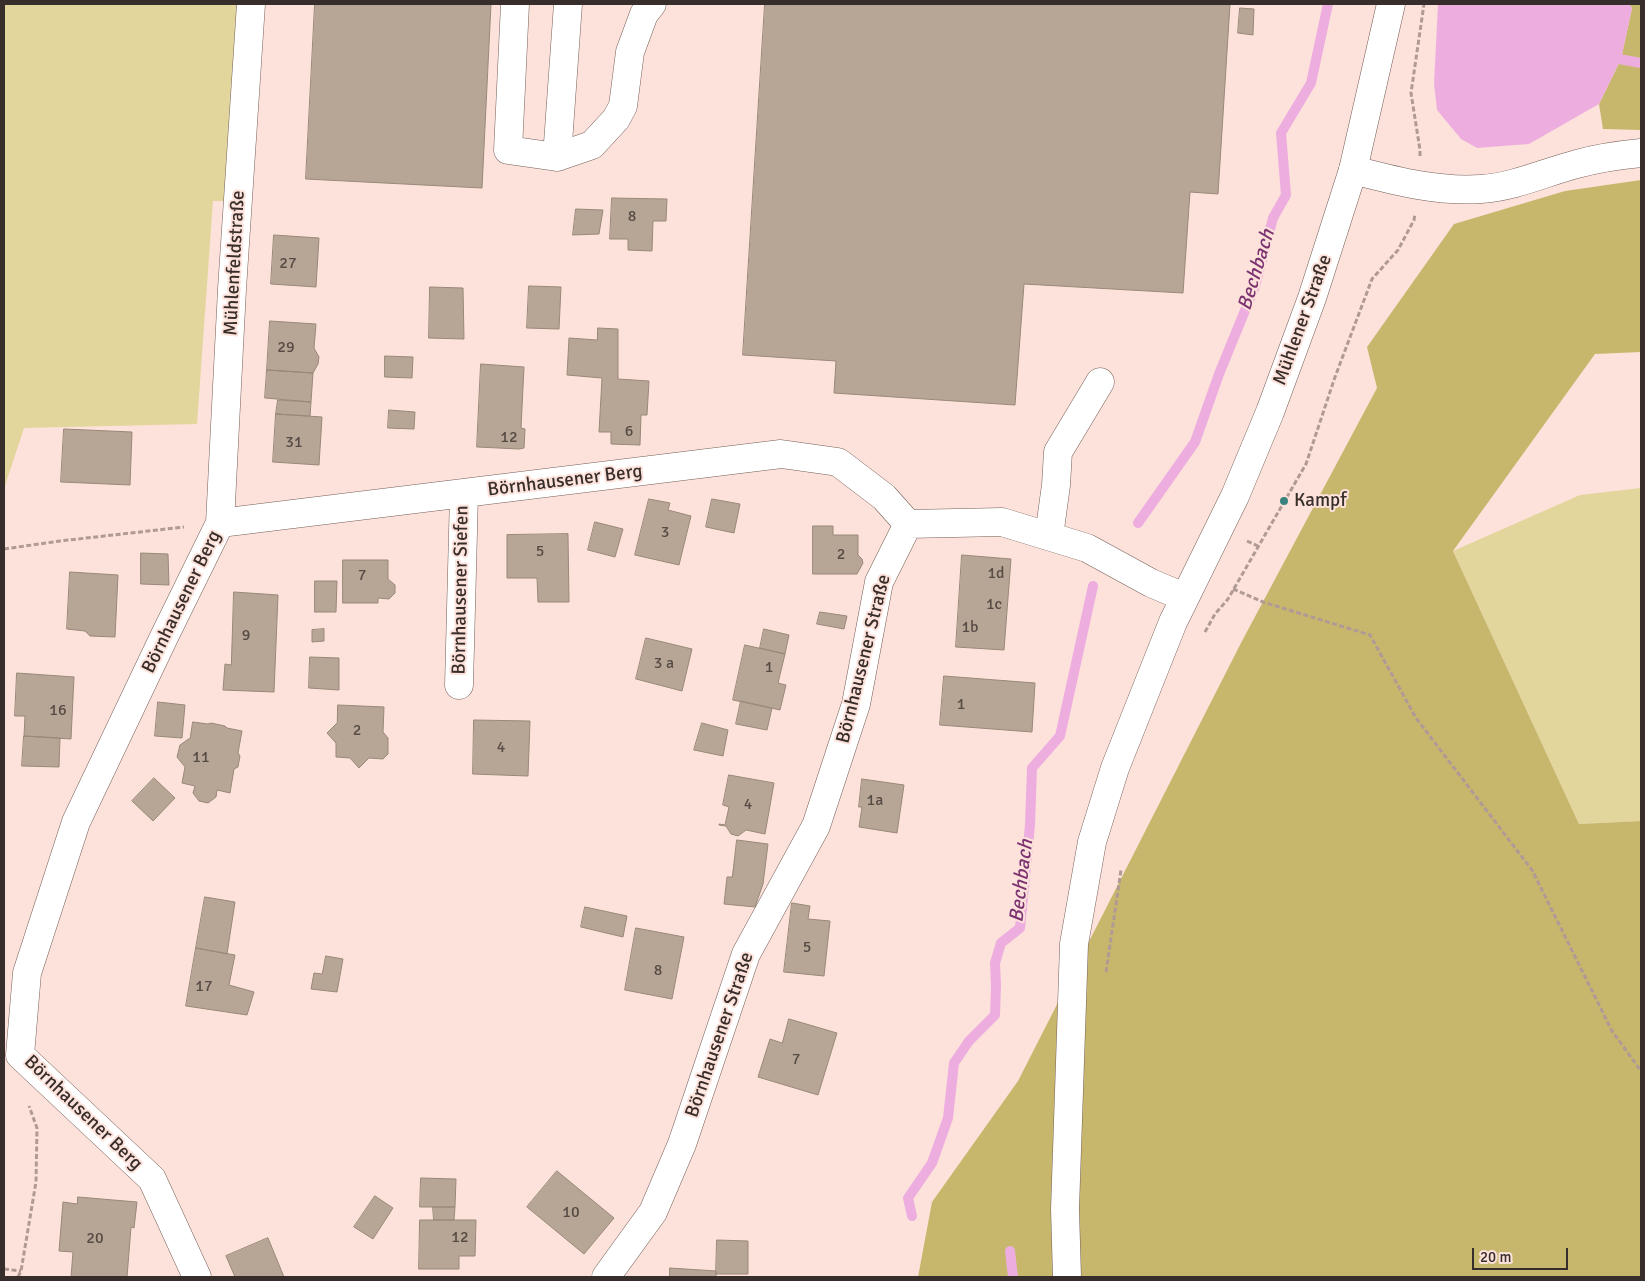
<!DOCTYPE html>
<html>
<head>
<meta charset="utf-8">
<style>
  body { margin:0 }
  #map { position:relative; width:1645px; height:1281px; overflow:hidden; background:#fde2db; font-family:Signika,sans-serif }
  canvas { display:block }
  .frame { position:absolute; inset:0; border:5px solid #372d2a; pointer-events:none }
  .scale { position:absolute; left:1472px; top:1248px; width:96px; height:22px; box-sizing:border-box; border:2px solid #372d2a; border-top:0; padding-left:6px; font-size:15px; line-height:18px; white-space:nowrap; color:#372d2a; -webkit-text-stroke:4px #fde2db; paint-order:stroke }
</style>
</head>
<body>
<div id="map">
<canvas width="1645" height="1281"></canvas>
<div class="frame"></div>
<div class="scale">20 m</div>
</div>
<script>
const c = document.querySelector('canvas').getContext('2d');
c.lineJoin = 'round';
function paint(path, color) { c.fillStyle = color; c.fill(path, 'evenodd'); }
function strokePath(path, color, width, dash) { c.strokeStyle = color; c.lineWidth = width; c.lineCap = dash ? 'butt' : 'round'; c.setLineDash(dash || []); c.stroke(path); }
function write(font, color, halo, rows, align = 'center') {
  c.font = font + ' Signika,sans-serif'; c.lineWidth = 4; c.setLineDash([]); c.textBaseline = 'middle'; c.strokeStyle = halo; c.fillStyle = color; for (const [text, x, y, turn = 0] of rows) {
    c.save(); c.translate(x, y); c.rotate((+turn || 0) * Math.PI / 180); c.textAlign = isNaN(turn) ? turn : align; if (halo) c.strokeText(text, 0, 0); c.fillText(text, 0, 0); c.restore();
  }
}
const green = new Path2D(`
  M4,4H242L228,201H213L197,424L24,428L4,489Z
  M1641,488V821L1579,824L1453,551L1580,495Z`);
const forest = new Path2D(`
  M1629,4H1641V130L1603,129L1599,104L1621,59L1632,8Z
  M1641,180V352L1595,354L1453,551L1579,824L1641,821V1277H918L932,1202L1018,1081L1242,641L1377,388L1367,347L1454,224L1565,191Z`);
const water = new Path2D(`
  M1438,4H1629L1632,8L1621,59L1599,104L1529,144L1477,148L1461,139L1437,110L1434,84Z`);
const stream = new Path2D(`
  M1608,57L1641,63
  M1138,523L1195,442L1219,374L1255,286L1273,218L1286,195L1281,133L1311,83L1328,4
  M912,1216L908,1198L932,1163L948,1118L954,1063L969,1041L995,1015L996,986L995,963L1001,943L1020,928L1030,825L1032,768L1060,736L1093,586
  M1010,1251L1013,1277`);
const building = new Path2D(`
  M315,4H491L482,188L306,179Z
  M765,4H1230L1218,194L1190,192L1183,293L1024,284L1015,405L834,393L836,361L743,355Z
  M1240,8L1254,9L1253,35L1238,33Z
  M612,198L667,199L666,221H653L652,251L628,250V239H610Z
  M576,209L603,210L599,234L573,235Z
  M274,235L319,238L316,287L271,284Z
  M529,286L561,287L559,329L527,328Z
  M430,287L463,288L464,339L429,338Z
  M270,321L316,324L314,348L319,357L318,364L313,373L267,370Z
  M598,328L618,329V379L649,381L647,415H641L640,445L611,444V432H599L602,378L567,375L569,338L597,340Z
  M385,356L413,357L412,378L385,377Z
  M481,364L524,367L521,428L525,429L524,448L519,449L477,447Z
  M267,370L313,373L311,402L265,398Z
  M278,400L311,402L310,416L276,414Z
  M389,410L415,412L414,429L388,428Z
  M276,414L322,417L319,465L273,462Z
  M64,429L132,432L130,485L61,482Z
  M649,499L670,503L668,510L691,516L679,565L635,555Z
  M712,499L740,504L734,533L706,527Z
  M595,522L623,529L615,557L588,550Z
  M813,526H833V535H858V555L862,559L863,563L857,574H813Z
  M568,534L569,602H538L537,578H507V535Z
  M141,553L168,554L169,585L141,584Z
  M962,555L1011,559L1004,650L956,647Z
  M343,560H388V579L395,585V593L389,599L378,598V603H343Z
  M70,572L118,575L115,637L90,636L85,631L67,629Z
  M315,581H337L336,612H315Z
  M234,592L278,595L274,692L223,690L225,664L231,665Z
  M820,612L847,616L844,629L817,624Z
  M324,629V641L312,642V630Z
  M764,629L789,635L785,654L760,648Z
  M646,638L692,649L682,691L636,679Z
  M745,645L785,654L778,683L786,685L780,710L733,700Z
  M310,657L339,658V690L309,688Z
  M17,673L74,677L71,739L24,736L25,716H15Z
  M944,676L1035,683L1032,732L940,725Z
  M741,701L772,708L767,730L736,724Z
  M158,702L185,705L182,738L155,736Z
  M338,705L384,707L383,732L388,738V754L383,759L369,758L359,768L350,758L336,757V743L327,733L337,723Z
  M474,720L530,721L528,776L473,774Z
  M193,722L208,724L211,723L225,726L227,728L242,731L238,753L240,756L238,767L234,769L230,793L217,790L216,797L208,803L199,801L193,793L195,786L182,783L185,767L177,757L180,745L190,738Z
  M702,723L728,730L723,756L694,750Z
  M24,736L60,738L59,767L22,766Z
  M729,775L774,783L765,834L746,830L738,836L731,834L726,826L719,825V824L725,825L729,807L723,805Z
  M154,778L175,798L153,821L132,801Z
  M862,779L904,785L897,833L859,827L862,807H859Z
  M737,840L768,844L763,884L755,907L724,904L727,877H732Z
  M205,897L235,902L227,954L196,948Z
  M792,903L810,906L808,919L830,921L824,976L784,972Z
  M585,907L627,916L623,937L581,927Z
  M636,928L684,937L672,999L625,990Z
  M196,948L235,955L229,985L254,992L247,1015L186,1006Z
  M326,956L343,959L337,992L311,989L314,973L322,974Z
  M789,1019L837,1033L818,1095L758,1077L770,1039L782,1043Z
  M557,1171L614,1218L584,1254L527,1207Z
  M421,1178L456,1179L455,1207H420Z
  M375,1196L393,1208L373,1239L354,1227Z
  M78,1197L137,1202L134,1228L131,1227L127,1277H71L73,1252L59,1251L63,1202L77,1204Z
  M433,1207H455L454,1220H434Z
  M420,1220H476L475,1256H459V1269H419Z
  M268,1238L284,1277H235L226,1256Z
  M717,1240L748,1241V1274H716Z
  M670,1268L716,1271V1277H670Z`);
const path = new Path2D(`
  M1420,156V150L1411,93L1424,4
  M1247,541L1258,546
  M4,549L60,541L184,527
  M1233,589L1263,602L1370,635L1416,718L1532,870L1612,1031L1641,1071
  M1205,632L1215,614L1228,599L1306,464L1335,377L1372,279L1398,250L1414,220L1415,214
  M1106,972L1121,870
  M4,1269L21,1271
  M18,1277L21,1271L36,1182L37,1128L29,1106`);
const minor = new Path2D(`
  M515,4L508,150L557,157L592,145L616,119L623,106L630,52L644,14L652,4
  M557,157L568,4
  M1353,170C1396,181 1437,192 1481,189C1514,187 1546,172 1577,164C1598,158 1620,155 1641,153
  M220,523L781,454L838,462L884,497L908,524
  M1049,536L1056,485L1058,452L1100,382
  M459,685L464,494
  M197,1277L152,1179L20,1055L27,973L76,822L164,637L220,523L232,289L251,4
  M606,1277L653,1212L682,1144L746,954L816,826L856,704L879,582L908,524L1002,522L1087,548L1151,583L1184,597`);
const major = new Path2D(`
  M1067,1277L1065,1209L1074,944L1092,842L1115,768L1173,622L1235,496L1270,412L1312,298L1353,170L1391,4`);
const markers = [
  [1284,501,5,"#3a827d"]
];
const numberNames = [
  ["8",632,217],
  ["27",288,264],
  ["29",286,348],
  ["6",629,432],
  ["12",509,438],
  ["31",294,443],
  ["3",665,533],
  ["5",540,552],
  ["2",841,555],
  ["1d",996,574],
  ["7",362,576],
  ["1c",994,605],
  ["1b",970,628],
  ["9",246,636],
  ["3 a",664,664],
  ["1",769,668],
  ["1",961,705],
  ["16",58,711],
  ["2",357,731],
  ["4",501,748],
  ["11",201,758],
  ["1a",875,801],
  ["4",748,805],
  ["5",807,948],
  ["8",658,971],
  ["17",204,987],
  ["7",796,1060],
  ["10",571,1213],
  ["12",460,1238],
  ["20",95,1239]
];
const streetNames = [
  ["Mühlenfeldstraße",235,263,-87],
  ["Mühlener Straße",1303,320,-70],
  ["Börnhausener Berg",565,481,-7],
  ["Börnhausener Siefen",461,590,-89],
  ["Börnhausener Berg",182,602,-64],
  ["Börnhausener Straße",864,659,-76],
  ["Börnhausener Straße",720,1035,-71],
  ["Börnhausener Berg",83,1113,44]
];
const poiNames = [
  ["Kampf",1294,501]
];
const waterNames = [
  ["Bechbach",1257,270,-73],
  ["Bechbach",1022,881,-83]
];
paint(green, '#e3d69c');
paint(forest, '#c7b76d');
paint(water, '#edaedf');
strokePath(stream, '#edaedf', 10);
paint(building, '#b7a695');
strokePath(building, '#998878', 1);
strokePath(minor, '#745e57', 29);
strokePath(major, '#745e57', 29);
strokePath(path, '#af9a95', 3, [5, 2.5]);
strokePath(minor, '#fff', 28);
strokePath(major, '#fff', 28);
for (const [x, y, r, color] of markers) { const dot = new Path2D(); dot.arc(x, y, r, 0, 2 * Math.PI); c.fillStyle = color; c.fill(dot); strokePath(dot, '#fde2db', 2); }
write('16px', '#574b45', null, numberNames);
write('19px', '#372d2a', '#fde2db', streetNames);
write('19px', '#372d2a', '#fde2db', poiNames, 'left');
write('italic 20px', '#7c3370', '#fde2db', waterNames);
</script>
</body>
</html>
